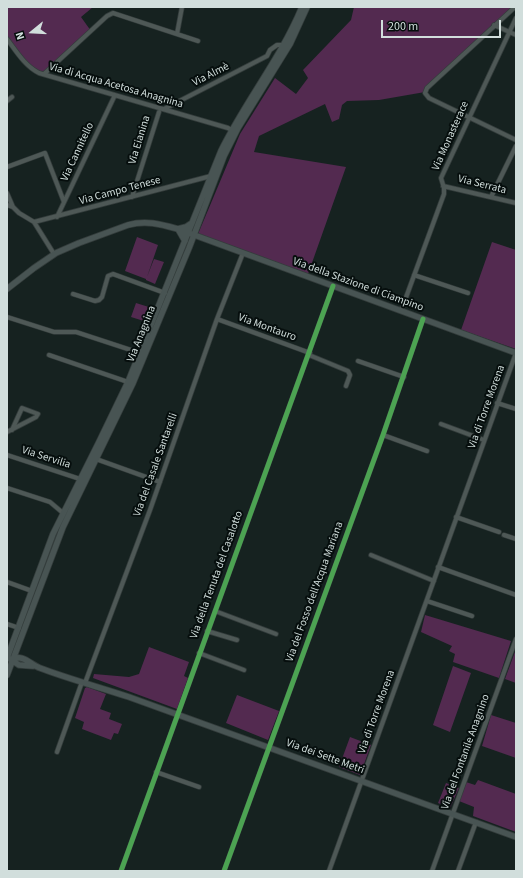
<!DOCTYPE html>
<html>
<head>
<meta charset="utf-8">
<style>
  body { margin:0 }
  #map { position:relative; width:523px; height:878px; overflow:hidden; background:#162220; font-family:"Source Sans 3",sans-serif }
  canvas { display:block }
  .frame { position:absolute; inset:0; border:8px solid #d1dedc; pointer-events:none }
  .north { position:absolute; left:12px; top:12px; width:40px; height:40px; -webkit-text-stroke:3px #060e0d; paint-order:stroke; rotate:252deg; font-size:11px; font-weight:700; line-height:16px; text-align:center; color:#d1dedc }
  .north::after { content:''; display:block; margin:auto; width:14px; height:18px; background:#d1dedc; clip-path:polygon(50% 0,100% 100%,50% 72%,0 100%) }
  .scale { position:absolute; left:381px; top:20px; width:120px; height:18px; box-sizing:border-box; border:2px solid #d1dedc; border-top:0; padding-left:5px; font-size:12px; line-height:14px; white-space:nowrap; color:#d1dedc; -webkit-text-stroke:3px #060e0d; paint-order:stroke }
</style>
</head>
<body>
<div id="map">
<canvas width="523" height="878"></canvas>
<div class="frame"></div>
<div class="north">N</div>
<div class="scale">200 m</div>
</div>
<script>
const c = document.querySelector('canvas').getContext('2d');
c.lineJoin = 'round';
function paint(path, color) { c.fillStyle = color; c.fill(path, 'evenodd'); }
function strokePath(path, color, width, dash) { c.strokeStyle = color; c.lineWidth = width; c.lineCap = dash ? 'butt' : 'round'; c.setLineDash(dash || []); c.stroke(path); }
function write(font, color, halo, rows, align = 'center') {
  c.font = font + ' "Source Sans 3",sans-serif'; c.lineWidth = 4; c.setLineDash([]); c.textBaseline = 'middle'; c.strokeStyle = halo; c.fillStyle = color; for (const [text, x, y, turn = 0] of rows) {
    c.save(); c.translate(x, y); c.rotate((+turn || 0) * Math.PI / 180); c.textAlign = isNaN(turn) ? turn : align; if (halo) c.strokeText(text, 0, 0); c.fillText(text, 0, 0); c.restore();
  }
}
const green = new Path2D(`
  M7,7H93L81,17L91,31L44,74L36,71L7,41Z
  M354,7H515L427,88L425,92L379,100L347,101L342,105L339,119L332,122L325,104L259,136L254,152L346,167L308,274L198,234L240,134L275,78L296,94L308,78L303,70L351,20Z
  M137,237L158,245L147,277L154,259L164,262L155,284L146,280V279L125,271Z
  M492,242L516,250V349L461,330Z
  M136,303L152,308L147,322L131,317Z
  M425,615L511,641L499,678L453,662L455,654L449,651L452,646L421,632Z
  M149,647L189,662L184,676L188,678L177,709L93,678L94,674L129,677L139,674Z
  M516,649V683L505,679Z
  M453,666L471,673L450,732L433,725Z
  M87,687L106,694L100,709L111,713L109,719L122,724L118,734L114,733L111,740L82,729L84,722L75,718L85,688Z
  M237,695L279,711L268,740L226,723Z
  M491,715L516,723V758L482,746Z
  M350,737L371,745L360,775L339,767Z
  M478,780L516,794V832L473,816L474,807L459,801L466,782L475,785Z
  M446,783L459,788L450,808L438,803Z`);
const street = new Path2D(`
  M515,7L427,88L425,93L429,98L516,140
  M494,25L516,35
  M177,34L182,7
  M7,39C16,51 25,66 39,73L228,128L233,131
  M44,74L107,16L113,13L198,41
  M7,101L12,97
  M164,109L267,56L270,50L277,45H284
  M7,167L45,153L64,202
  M443,186L516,203
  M7,193L13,207L19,213L34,222L54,254
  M132,197L159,112
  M491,197L516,146
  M7,205L13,207
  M57,217L115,95
  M34,222L211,176
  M414,275L468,293
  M73,294L95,301L99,300L102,297L108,276L113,274L165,293
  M401,311L444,194V188L441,178L516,18
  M7,317L54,332H76L140,353
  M217,319L310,353
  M49,355L128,382
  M309,355L348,371L350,375L346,386
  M358,361L404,377
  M497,403L516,409
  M441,424L484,440
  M7,432L36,417L38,414L22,408L12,430
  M383,435L427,451
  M7,455L80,479
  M96,459L160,482
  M7,488L50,502L63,513
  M456,517L499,532
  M504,535L516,539
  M371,555L434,581
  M438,567L516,595
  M7,582L32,591
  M427,601L472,616
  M215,611L276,634
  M7,624L19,628
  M207,631L237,640
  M199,653L244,670
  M85,683L150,510L217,319L243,253
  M57,752L82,682
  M156,772L199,787
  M121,871L333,286
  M224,871L383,435L423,319
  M329,871L516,353
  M432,871L516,639
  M458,871L476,822`);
const secondary = new Path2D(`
  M185,241L178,229L186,227L192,223
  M7,289L34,268L56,253L79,243L128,225C146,220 160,224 178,229L516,353
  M7,658L53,534L99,442L128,382L221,151C245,102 281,58 302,7
  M10,659L19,665L33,666
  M13,660C22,653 31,665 40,668C69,679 99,687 129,697L516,837
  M7,675L63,527L133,383L189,248L224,156L238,128L290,44L307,7`);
const cycleway = new Path2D(`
  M121,871L333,286
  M224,871L383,435L423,319`);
const streetNames = [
  ["Via Almè",211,75,-27],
  ["Via di Acqua Acetosa Anagnina",116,86,16],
  ["Via Monasterace",451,136,-66],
  ["Via Eianina",140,140,-73],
  ["Via Cannitello",78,152,-65],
  ["Via Serrata",482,185,14],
  ["Via Campo Tenese",120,191,-15],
  ["Via della Stazione di Ciampino",358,285,20],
  ["Via Montauro",267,328,20],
  ["Via Anagnina",142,334,-68],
  ["Via di Torre Morena",487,407,-70],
  ["Via Servilia",46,458,18],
  ["Via del Casale Santarelli",156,465,-70],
  ["Via della Tenuta del Casalotto",217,575,-70],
  ["Via del Fosso dell'Acqua Mariana",315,592,-70],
  ["Via di Torre Morena",377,712,-70],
  ["Via del Fontanile Anagnino",466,752,-70],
  ["Via dei Sette Metri",325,757,20]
];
paint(green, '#532a50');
strokePath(street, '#343d3c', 5.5);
strokePath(secondary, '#343d3c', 7);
strokePath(street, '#4e5856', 4);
strokePath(secondary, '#485453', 5.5);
strokePath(cycleway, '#4ca352', 5);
write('11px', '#d1dedc', '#060e0d', streetNames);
</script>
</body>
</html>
